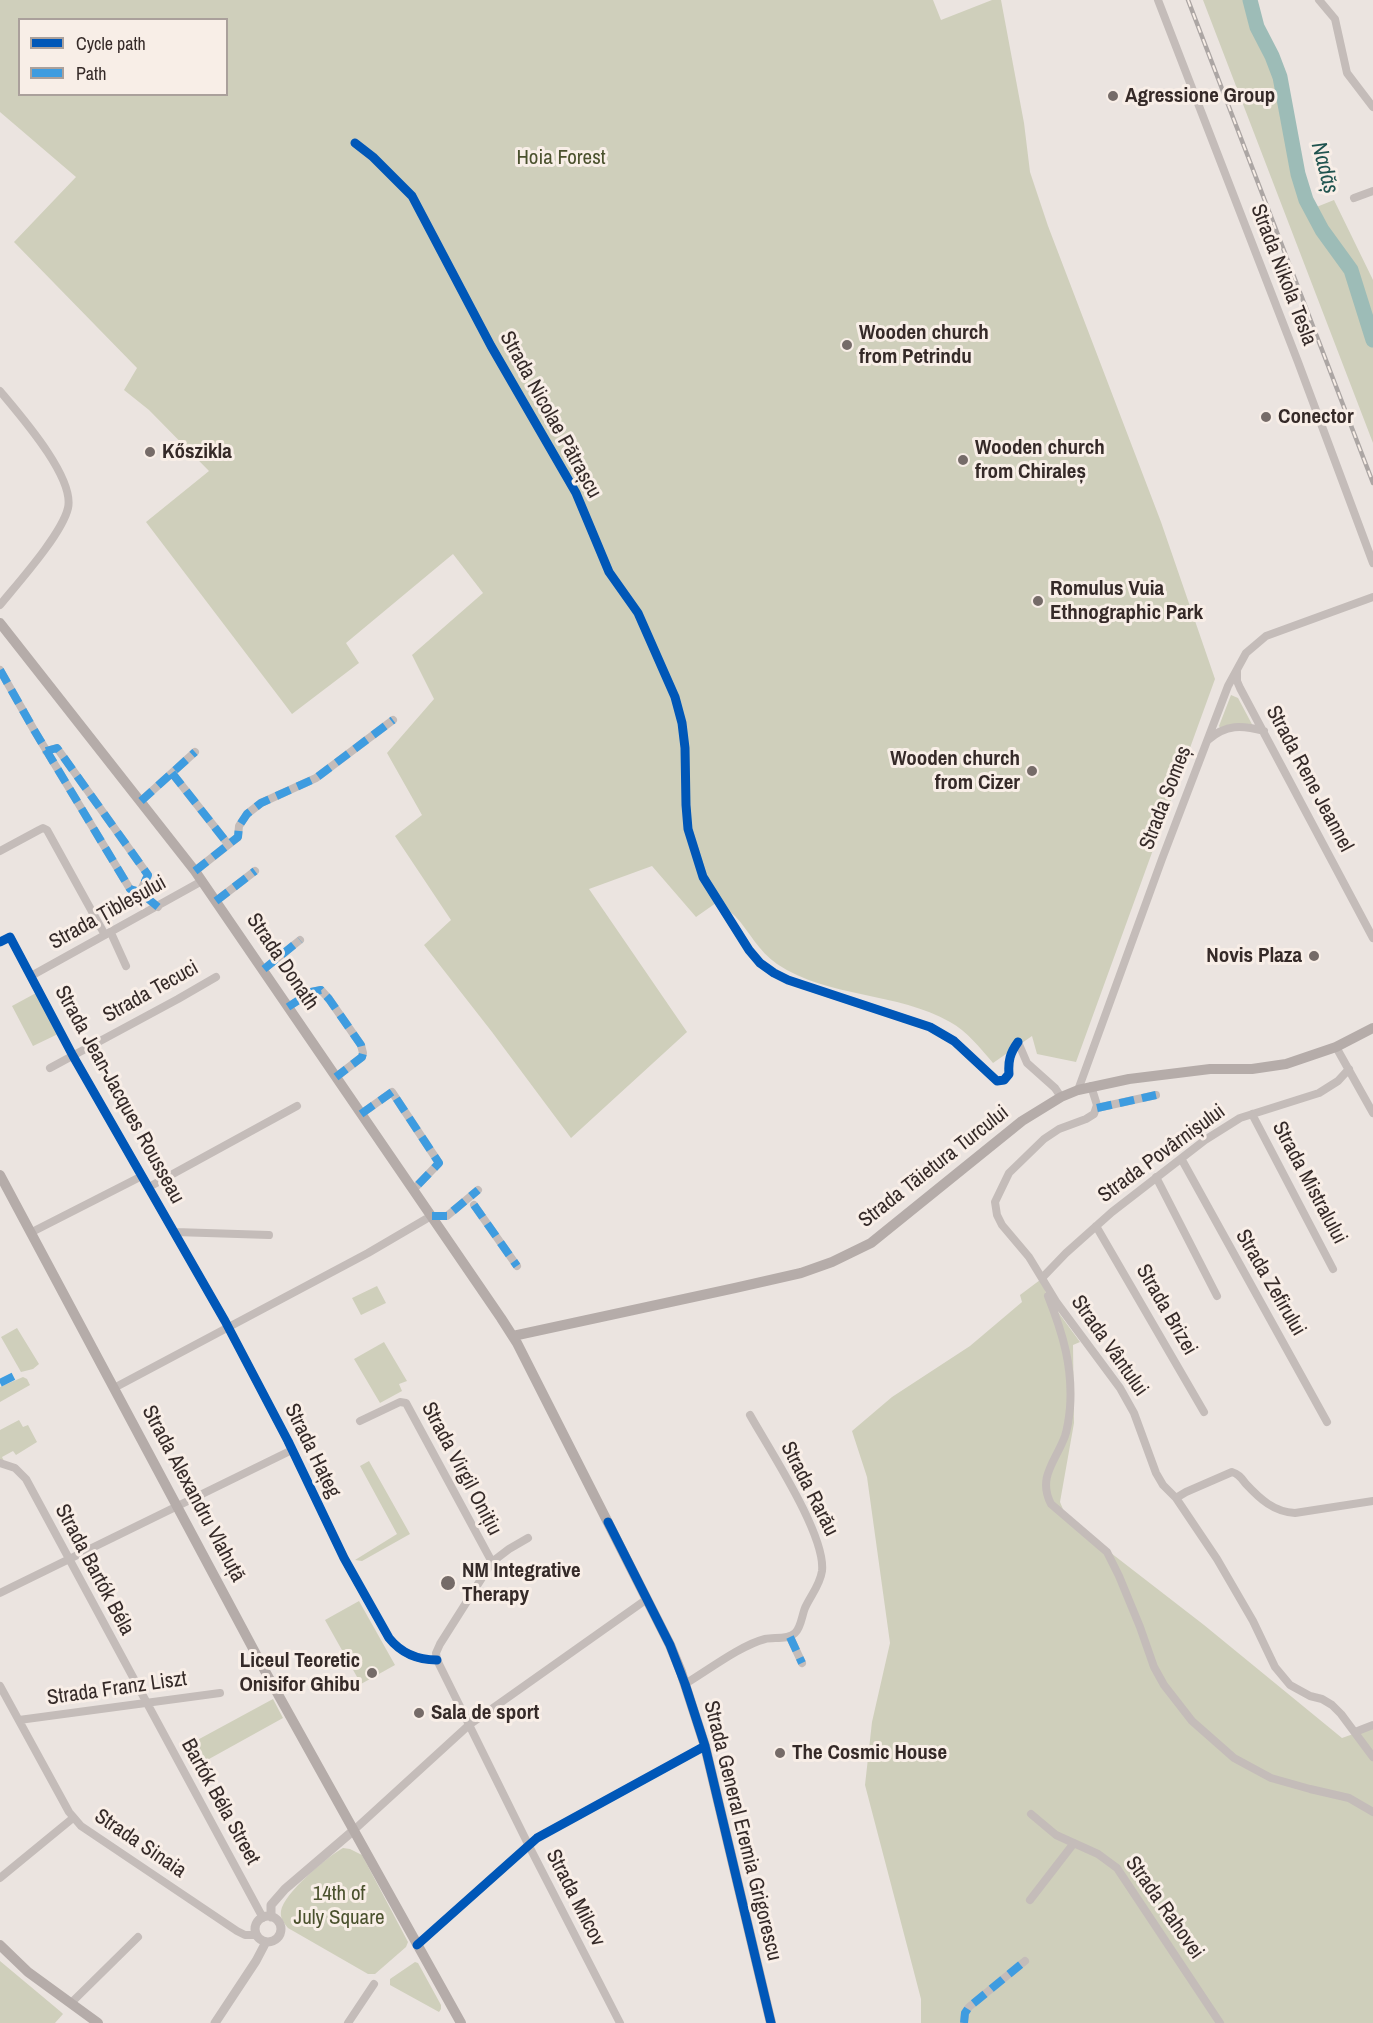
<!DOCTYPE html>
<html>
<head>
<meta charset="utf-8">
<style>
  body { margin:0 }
  #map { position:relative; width:1373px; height:2023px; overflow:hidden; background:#ebe4e0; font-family:"Archivo Narrow",sans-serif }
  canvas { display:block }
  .legend { position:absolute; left:18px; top:18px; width:210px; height:78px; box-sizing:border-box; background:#f8eee7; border:2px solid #aaa09b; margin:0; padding:8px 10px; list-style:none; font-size:18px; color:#352a28 }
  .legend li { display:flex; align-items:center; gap:12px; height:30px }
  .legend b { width:30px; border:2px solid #aaa09b }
</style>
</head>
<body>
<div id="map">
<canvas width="1373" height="2023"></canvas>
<ul class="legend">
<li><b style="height:8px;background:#0057b8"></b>Cycle path</li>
<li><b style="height:8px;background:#3e9ce0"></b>Path</li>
</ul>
</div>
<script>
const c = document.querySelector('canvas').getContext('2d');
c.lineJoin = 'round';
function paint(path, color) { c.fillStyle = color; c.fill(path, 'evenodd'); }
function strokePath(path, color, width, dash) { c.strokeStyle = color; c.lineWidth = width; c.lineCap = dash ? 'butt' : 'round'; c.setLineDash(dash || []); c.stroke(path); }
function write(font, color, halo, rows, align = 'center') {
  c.font = font + ' "Archivo Narrow",sans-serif'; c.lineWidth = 6; c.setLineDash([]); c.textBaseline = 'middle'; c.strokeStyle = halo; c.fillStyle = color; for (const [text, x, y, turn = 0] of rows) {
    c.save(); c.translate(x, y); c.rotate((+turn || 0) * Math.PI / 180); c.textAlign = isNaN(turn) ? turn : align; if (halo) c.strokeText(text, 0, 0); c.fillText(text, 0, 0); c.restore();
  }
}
const green = new Path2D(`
  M0,0H933L941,20L992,0H1001L1024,123L1030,172L1048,226L1161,522L1215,679L1076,1062L1037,1054L1032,1036L993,1063C981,1049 967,1031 950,1022C898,992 828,998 777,964C758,951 750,932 735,916C730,911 722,907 716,903L696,917L652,866L589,889L687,1032L571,1138L492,1032L424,945L451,920L395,836L422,815L387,753L434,699L412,655L483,593L453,554L346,643L359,663L292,714L146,522L209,471L149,410L124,390L137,368L14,242L76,177L0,112ZM20,20H226V94H20Z
  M1203,0H1257L1261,22L1280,64L1289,93L1304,177L1314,208L1334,200L1373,280V443Z
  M1231,695L1238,698L1254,728L1221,730L1219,726Z
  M36,993L58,1034L33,1046L12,1006Z
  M1040,1280L1044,1285L1047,1297L1080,1342L1073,1345L1074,1423L1060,1502L1067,1519L1204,1625L1342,1738L1373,1727V2023H921V1999L865,1785L872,1722L890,1643L867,1477L852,1431L892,1397L970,1346L1022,1302L1020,1295Z
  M377,1286L386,1303L361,1315L352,1298Z
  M17,1328L39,1364L33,1369L21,1372L1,1337Z
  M384,1342L407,1381L399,1384L402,1391L380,1403L354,1359Z
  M23,1377L27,1379L30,1385L0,1402V1387Z
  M19,1420L23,1427L28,1425L37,1442L16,1455L13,1451L2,1457L4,1461L0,1460V1430Z
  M369,1461L410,1534L362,1561L355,1560L397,1534L360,1466Z
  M359,1601L395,1665L361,1684L325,1620Z
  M273,1699L283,1718L200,1764L190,1744Z
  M343,1848L350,1849L362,1855L408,1942L406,1947L375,1974H368L288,1928C283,1922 280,1918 281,1911C284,1893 327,1857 343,1848Z
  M0,1961L61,2012L63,2014L55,2023H0Z
  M415,1962L418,1963L441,2005V2009L439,2012L390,1985V1979Z`);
const river = new Path2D(`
  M1250,0L1257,27L1272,56L1280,77L1298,174L1306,200L1322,230L1351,270L1373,340`);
const minor = new Path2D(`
  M1158,0L1298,362L1373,563
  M1319,0L1335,19L1347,73L1373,107
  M355,143L373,157L412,196L491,346L576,493L609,572L638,613L675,697L682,723L685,748L686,805L688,829L703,877L749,950L760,963L774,973L788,980L930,1027L954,1041L997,1081L1004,1080L1009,1074C1008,1061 1010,1053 1018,1042
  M1354,198L1373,191
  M0,391C19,414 75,477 68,508C62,534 18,583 0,605
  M0,670L34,730L130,889L140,892L158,907
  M1237,671V681L1240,688L1373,938
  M1208,740C1226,724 1242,725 1264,731
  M46,751L57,748L148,875L140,892
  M172,773L228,844
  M141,801L195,752
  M0,851L39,830L43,828L47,830L105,935
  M195,871L238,837L239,826L247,814L261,803L316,778L393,720
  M216,901L255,871
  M111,933L126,966
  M0,942L10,937L73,1056L225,1321L288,1441L344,1558L389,1638C401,1653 418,1660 437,1660
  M264,969L300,940
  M31,976L202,881
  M288,1007L311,992L321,990L329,999L361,1045L363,1053L362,1057L336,1077
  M1018,1042L1027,1063L1055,1088L1061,1097
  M1336,1047L1373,1113
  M50,1068L178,999L216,977
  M1091,1086L1097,1105L1094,1114L1086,1119L1059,1129L1044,1139L1009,1173L995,1202L997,1215L1002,1225L1029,1257L1057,1303L1120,1388L1134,1413L1156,1473L1163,1485L1176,1498L1217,1559L1253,1621L1275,1667L1290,1685L1310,1696L1322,1699L1332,1705L1341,1714L1373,1757
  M1078,1090L1162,859L1228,686L1246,653L1266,636L1373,597
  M1097,1108L1156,1095
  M361,1114L392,1092L439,1163L414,1189
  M1252,1114L1333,1269
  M1182,1160L1327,1422
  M1156,1177L1217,1296
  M149,1187L297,1106
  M474,1205L517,1266
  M1096,1226L1204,1412
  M32,1232L142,1176
  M175,1232L269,1235
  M1042,1278L1066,1253L1112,1212L1205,1140L1240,1118L1319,1093L1338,1081L1349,1069
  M1048,1296C1063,1334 1073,1367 1070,1408C1069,1418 1068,1427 1065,1436C1056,1461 1037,1477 1051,1504L1107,1552L1119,1576L1140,1627L1154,1667L1164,1685L1192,1721L1234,1758L1271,1778L1310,1789L1349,1798L1373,1812
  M114,1388L368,1253L426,1219L432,1216H447L478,1190
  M360,1421L400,1402L406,1403L492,1562
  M0,1463L15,1468L26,1479L263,1918
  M1176,1498L1186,1492L1232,1472C1239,1474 1242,1479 1246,1484C1260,1499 1274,1512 1295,1513L1373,1501
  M528,1538L509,1549L492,1562L440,1644L436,1653L437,1660L528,1844L620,2023
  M0,1593L292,1450
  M790,1637L802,1663
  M685,1684C707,1671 741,1645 765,1639C774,1637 788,1640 795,1633C801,1628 802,1615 805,1608C811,1595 820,1585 822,1571C826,1535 769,1449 750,1415
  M0,1686L69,1812L81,1826L237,1931L245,1935H256
  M19,1720L220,1693
  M1355,1732L1373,1725
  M1031,1814L1056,1835L1098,1854L1117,1868L1220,2023
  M354,1830L469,1725L647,1599
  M0,1878L73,1818
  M1030,1900L1074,1843
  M417,1945L537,1838L705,1746
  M71,2003L138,1937
  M348,2023L374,1984
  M964,2023L965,2013L969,2007L1025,1961`);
const tertiary = new Path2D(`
  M255 1929a13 13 0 1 1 26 0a13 13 0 1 1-26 0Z
  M271,1917V1905L285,1889L354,1830
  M215,2023L256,1961L266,1942`);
const secondary = new Path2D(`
  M0,623L195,871L501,1318L517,1343L670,1645L681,1672L705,1746L771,2023
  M0,1175L265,1671L461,2023
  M513,1336L735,1288L801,1273L832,1262L871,1243L1022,1121L1061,1097L1078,1090L1129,1079L1210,1069H1252L1286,1064L1336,1047L1373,1028
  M0,1945L28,1972L98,2023`);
const rail = new Path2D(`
  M1188,0L1373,483`);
const quiet = new Path2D(`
  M0,670L34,730L130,889L140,892L158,907
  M46,751L57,748L148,875L140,892
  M172,773L228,844
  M141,801L195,752
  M195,871L238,837L239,826L247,814L261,803L316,778L393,720
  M216,901L255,871
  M264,969L300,940
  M288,1007L311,992L321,990L329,999L361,1045L363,1053L362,1057L336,1077
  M1097,1108L1156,1095
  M361,1114L392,1092L439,1163L414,1189
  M474,1205L517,1266
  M432,1216H447L478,1190
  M0,1383L18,1374
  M790,1637L802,1663
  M964,2023L965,2013L969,2007L1025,1961`);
const cycleway = new Path2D(`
  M355,143L373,157L412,196L491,346L576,493L609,572L638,613L675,697L682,723L685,748L686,805L688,829L703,877L749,950L760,963L774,973L788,980L930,1027L954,1041L997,1081L1004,1080L1009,1074C1008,1061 1010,1053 1018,1042
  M0,942L10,937L73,1056L225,1321L288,1441L344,1558L389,1638C401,1653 418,1660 437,1660
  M608,1522L670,1645L685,1684L705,1746L771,2023
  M417,1945L537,1838L705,1746`);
const markers = [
  [1113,96,6,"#756b68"],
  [847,345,6,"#756b68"],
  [1266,417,6,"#756b68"],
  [150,452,6,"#756b68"],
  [963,460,6,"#756b68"],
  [1038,601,6,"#756b68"],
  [1032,771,6,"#756b68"],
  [1314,956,6,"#756b68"],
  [448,1583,8,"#756b68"],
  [372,1673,6,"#756b68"],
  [419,1713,6,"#756b68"],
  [780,1753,6,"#756b68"]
];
const poiNames = [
  ["Agressione Group",1125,96],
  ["Wooden church",859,333],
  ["from Petrindu",859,357],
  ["Conector",1278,417],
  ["Wooden church",975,448],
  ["from Chiraleș",975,472],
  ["Kőszikla",162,452],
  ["Romulus Vuia",1050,589],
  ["Ethnographic Park",1050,613],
  ["Wooden church",1020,759,"right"],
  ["from Cizer",1020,783,"right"],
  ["Novis Plaza",1302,956,"right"],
  ["NM Integrative",462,1571],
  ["Therapy",462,1595],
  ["Liceul Teoretic",360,1661,"right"],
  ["Onisifor Ghibu",360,1685,"right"],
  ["Sala de sport",431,1713],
  ["The Cosmic House",792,1753]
];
const parkNames = [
  ["Hoia Forest",561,158],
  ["14th of",339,1894],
  ["July Square",339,1918]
];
const streetNames = [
  ["Strada Nikola Tesla",1283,275,69],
  ["Strada Nicolae Pătrașcu",550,415,61],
  ["Strada Rene Jeannel",1309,779,62],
  ["Strada Someș",1166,798,-69],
  ["Strada Țibleșului",108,913,-29],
  ["Strada Donath",282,962,56],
  ["Strada Tecuci",151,992,-29],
  ["Strada Jean-Jacques Rousseau",119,1095,61],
  ["Strada Povârnișului",1162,1154,-36],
  ["Strada Tăietura Turcului",934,1167,-38],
  ["Strada Mistralului",1309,1183,62],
  ["Strada Zefirului",1270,1283,60],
  ["Strada Brizei",1166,1310,60],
  ["Strada Vântului",1109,1346,55],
  ["Strada Hațeg",312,1451,64],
  ["Strada Virgil Onițiu",461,1469,62],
  ["Strada Rarău",809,1489,63],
  ["Strada Alexandru Vlahuță",193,1494,62],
  ["Strada Bartók Béla",94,1570,62],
  ["Strada Franz Liszt",117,1689,-8],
  ["Bartók Béla Street",220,1802,61],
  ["Strada General Eremia Grigorescu",742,1831,76],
  ["Strada Sinaia",140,1844,34],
  ["Strada Milcov",575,1898,63],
  ["Strada Rahovei",1164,1908,55]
];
const waterNames = [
  ["Nadăș",1324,168,75]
];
paint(green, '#cfcfbb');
strokePath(river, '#9dbcb7', 15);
strokePath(minor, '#c4bcb9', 8);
strokePath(tertiary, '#c4bcb9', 9);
strokePath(secondary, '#b5aca9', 10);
strokePath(rail, '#aca6a4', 4.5);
strokePath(rail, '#f8eee7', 2, [7]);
strokePath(quiet, '#3e9ce0', 8, [15, 8]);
strokePath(cycleway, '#0057b8', 9);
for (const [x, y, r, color] of markers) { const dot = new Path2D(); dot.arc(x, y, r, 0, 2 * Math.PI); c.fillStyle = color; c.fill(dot); strokePath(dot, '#f8eee7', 2); }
write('bold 21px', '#352a28', '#f8eee7', poiNames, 'left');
write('21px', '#4a512d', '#f8eee7', parkNames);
write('21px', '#352a28', '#f8eee7', streetNames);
write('italic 22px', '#20544f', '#f8eee7', waterNames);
</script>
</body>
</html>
